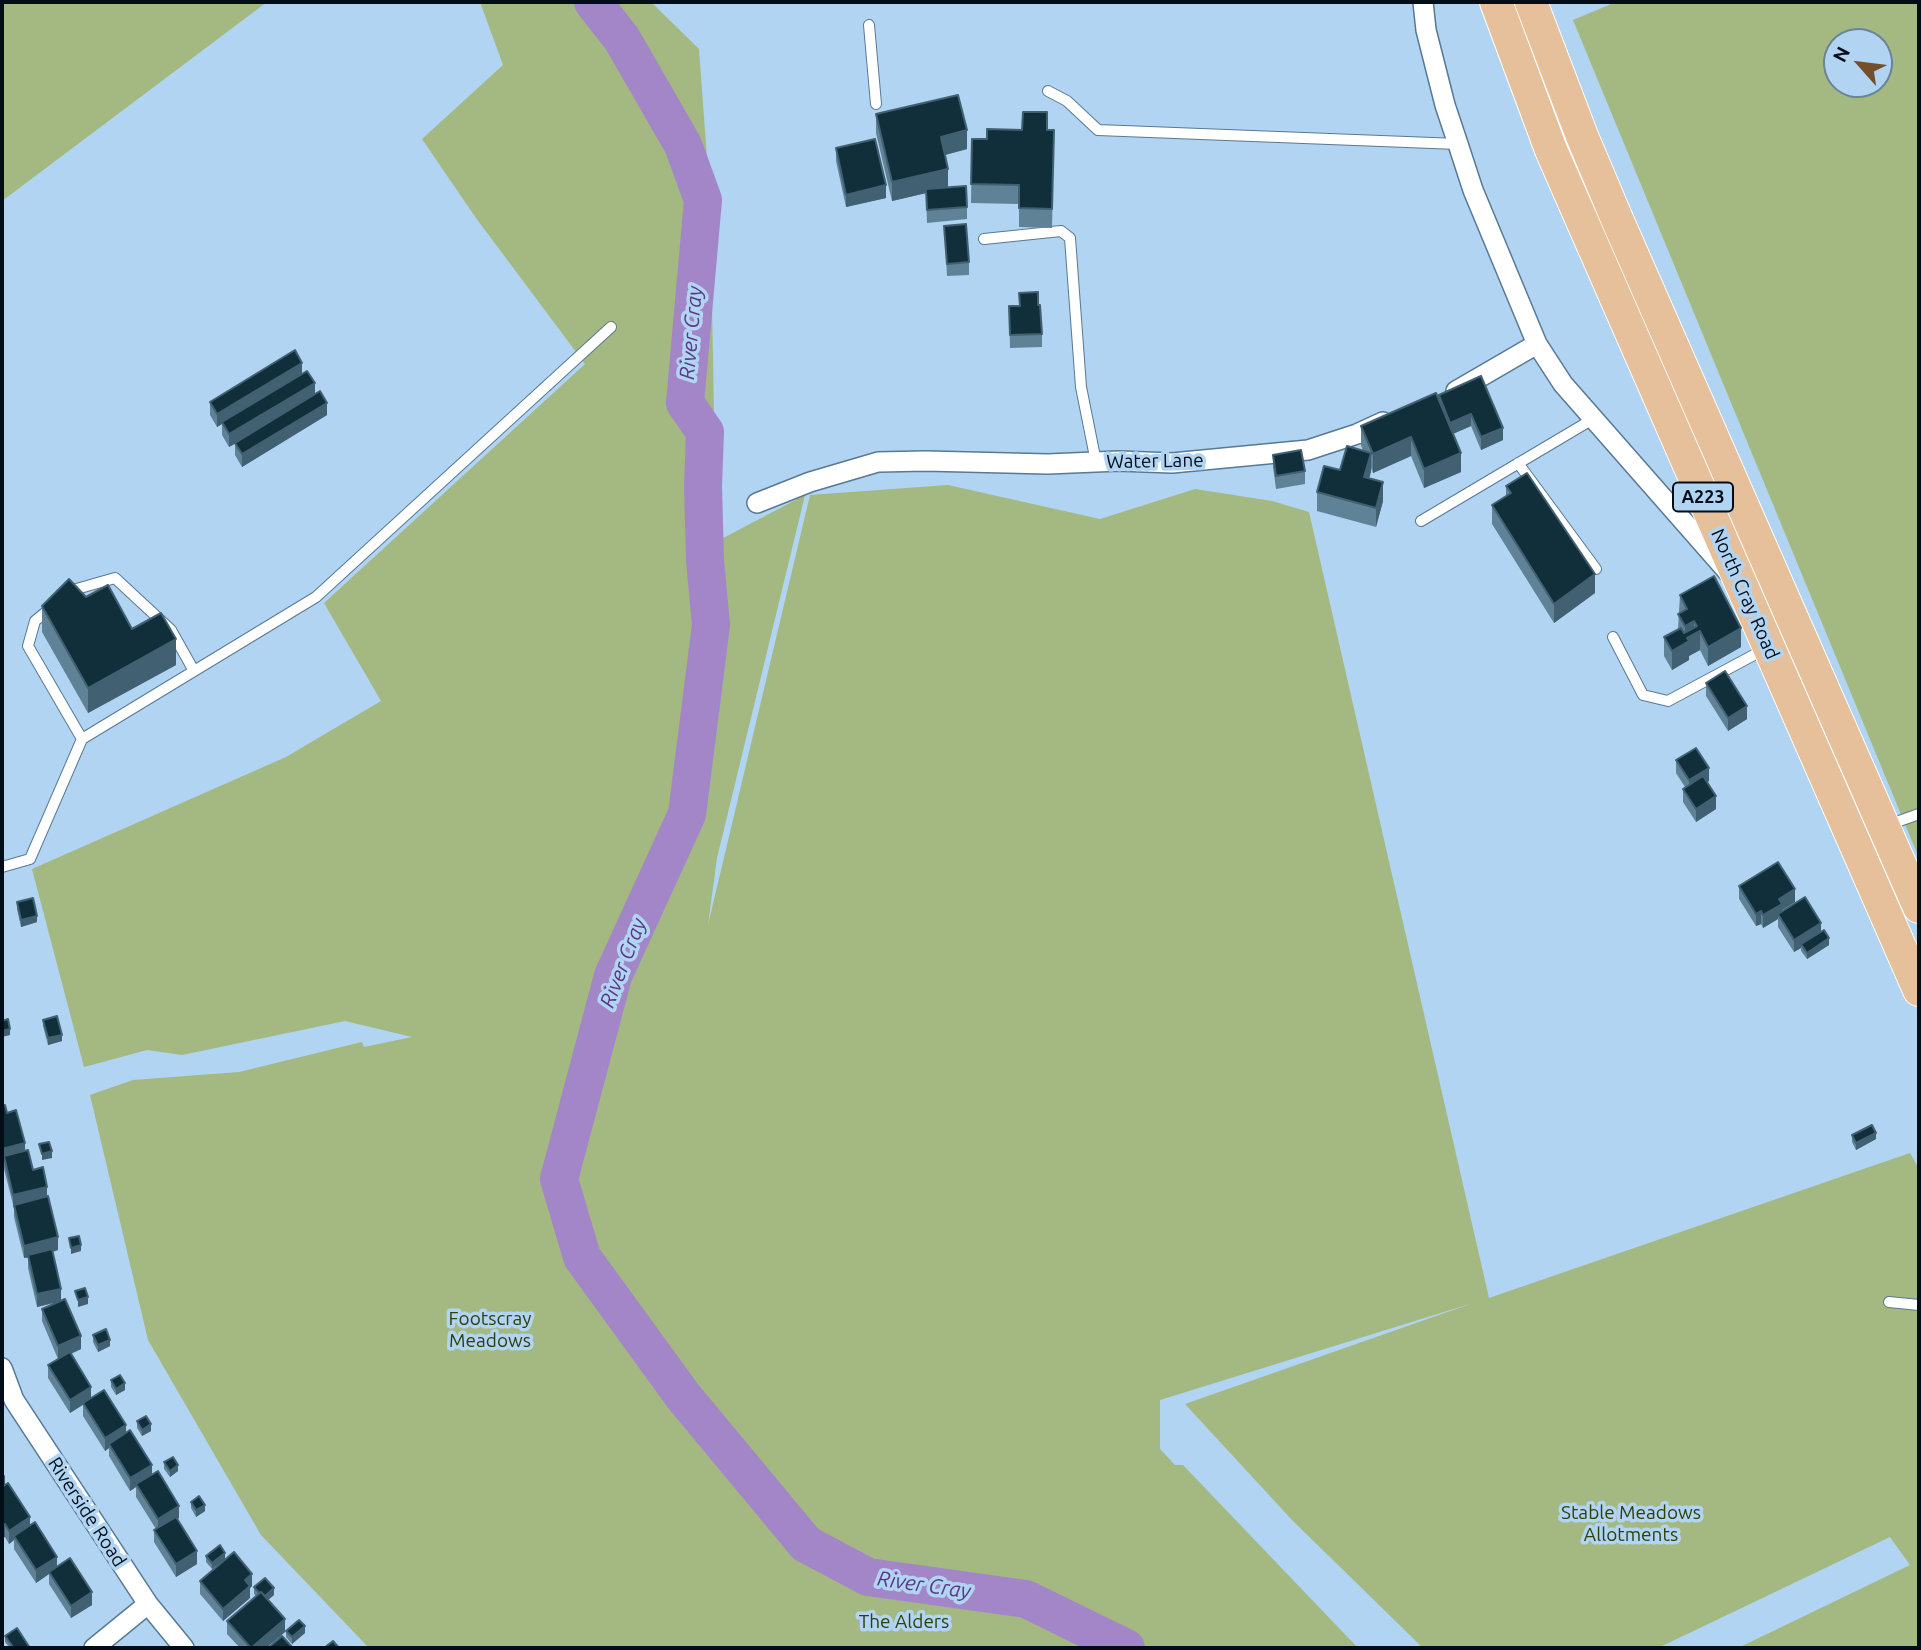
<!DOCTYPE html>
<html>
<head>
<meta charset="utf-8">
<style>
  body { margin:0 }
  #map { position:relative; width:1921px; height:1650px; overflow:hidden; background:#b0d4f2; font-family:Ubuntu,sans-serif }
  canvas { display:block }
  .frame { position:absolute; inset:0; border:4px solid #030d17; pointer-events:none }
  .north { position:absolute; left:1823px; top:28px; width:70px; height:70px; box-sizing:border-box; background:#b0d4f2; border:2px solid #6b849a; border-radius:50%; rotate:298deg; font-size:19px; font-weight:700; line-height:28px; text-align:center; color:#030d17 }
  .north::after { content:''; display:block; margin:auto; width:24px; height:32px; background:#734f2a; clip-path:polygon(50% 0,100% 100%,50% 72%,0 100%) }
</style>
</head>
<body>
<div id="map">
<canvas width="1921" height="1650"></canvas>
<div class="frame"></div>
<div class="north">N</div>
</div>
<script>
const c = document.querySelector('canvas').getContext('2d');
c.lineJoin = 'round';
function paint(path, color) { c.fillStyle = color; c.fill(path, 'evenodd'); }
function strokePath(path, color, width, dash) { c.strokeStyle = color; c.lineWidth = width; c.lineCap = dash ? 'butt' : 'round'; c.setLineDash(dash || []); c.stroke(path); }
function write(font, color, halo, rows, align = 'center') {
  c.font = font + ' Ubuntu,sans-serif'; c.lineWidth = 7; c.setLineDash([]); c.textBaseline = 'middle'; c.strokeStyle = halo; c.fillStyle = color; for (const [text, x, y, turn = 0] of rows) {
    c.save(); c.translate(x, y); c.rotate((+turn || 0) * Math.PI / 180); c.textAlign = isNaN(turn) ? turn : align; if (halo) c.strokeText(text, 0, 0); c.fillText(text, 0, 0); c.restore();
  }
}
const green = new Path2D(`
  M2,2H267L2,201Z
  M480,2H651L699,49L710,199L716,520L696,503L687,557L805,495L717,858L708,925L810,495L948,485L1100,519L1195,489L1272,501L1309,512L1489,1298L1910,1153L1919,1169V1648H1738L1910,1565L1890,1537L1658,1648H1423L1292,1520L1185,1404L1473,1303L1160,1400V1449L1175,1465H1183L1358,1648H369L261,1535L148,1340L90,1095L133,1080L239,1072L362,1042L364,1047L412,1037L345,1021L182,1055L147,1050L84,1067L32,869L286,757L381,701L324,603L585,364L476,218L422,139L503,65Z
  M1616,2H1919V858L1573,20ZM1837,42H1879V84H1837Z`);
const river = new Path2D(`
  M593,2L622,39L683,145L703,200L685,403L705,432L703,486L705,560L711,625L687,814L613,976L559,1179L582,1257L683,1396L806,1544L868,1577L1026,1599L1126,1648`);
const service = new Path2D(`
  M869,25L876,104
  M1048,91L1067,101L1098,130L1458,144
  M984,239L1061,231L1070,238L1081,387L1096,462
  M1518,463L1596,569
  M1421,521L1593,419
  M67,595L73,590L115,578L171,630L194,671
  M52,607L35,621L28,646L82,739
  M1613,637L1643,695L1668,701L1765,649
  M1888,825L1919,814
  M2,867L30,859L82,739L316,597L611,327
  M1889,1302L1919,1305`);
const minor = new Path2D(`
  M1423,2L1426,30L1445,105L1458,144L1473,190L1537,344L1563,384L1728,572
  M1456,391L1537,344
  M757,503L810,482L878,462L926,461L1048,464L1119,461L1172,463L1308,450L1357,434L1383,422
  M2,1368L14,1400L148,1604L184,1648
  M94,1648L148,1604`);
const primary = new Path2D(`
  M1496,2L1551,150L1919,990
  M1531,2L1582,136L1617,219L1919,907`);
const wall = new Path2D(`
  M876,114L967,149L945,155L948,188L967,207V219L927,223L926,193L892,201L876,133Z
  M1047,130H1054L1052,228L1019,227V204L971,203L972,139H987Z
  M836,148L886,198L846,207L836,161Z
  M944,226L969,262V275L947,276Z
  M1009,306L1042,334V347L1010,348Z
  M302,374L327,415L242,467L235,455V444L229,447L222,435V424L217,427L210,415V402Z
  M1481,376L1503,440L1481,450L1471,426L1453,434L1461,472L1424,488L1411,456L1373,473L1371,468L1369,478L1383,501L1376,527L1317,511V492L1363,451L1361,445V426L1439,400V395Z
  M1273,455L1305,471V484L1276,489L1273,467Z
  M1506,486L1595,593L1554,623L1492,524V505L1506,496Z
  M1680,595L1741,647L1708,666L1700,650L1689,656V660L1672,670L1664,656V637L1678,629Z
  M86,597L132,629L176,665L88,713L42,632V606Z
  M1706,683L1747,719L1728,731L1706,696Z
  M1676,760L1709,781L1707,782L1716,809L1696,822L1683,802V789L1685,787L1676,773Z
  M1739,886L1795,902L1782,910V912L1821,932L1829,945L1807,959L1801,951V948L1794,952L1778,927V919L1763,928L1761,924L1756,926L1739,899Z
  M17,902L37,922L21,927L17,909Z
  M43,1020L62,1041L48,1045L43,1026Z
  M7,1113L33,1170L47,1196L58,1250L53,1252L61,1301L81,1349L71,1354L91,1398L126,1433L179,1518L177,1519L197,1564L176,1577L154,1542V1530L156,1529L136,1497V1487L130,1491L109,1456V1448L105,1451L83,1416V1405L70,1413L48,1378V1365L58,1359L42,1321V1309L58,1302L37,1307L28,1268V1258H24L14,1217V1208L4,1169V1161H2Z
  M1852,1135L1876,1139L1856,1150L1852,1142Z
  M93,1335L110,1346L98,1352L93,1342Z
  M111,1380L125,1390L116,1395L111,1387Z
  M137,1421L151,1431L142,1436L137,1428Z
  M164,1462L178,1471L170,1477L164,1469Z
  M5,1485L30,1526L57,1567L92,1605L71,1618L49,1584V1574L36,1583L14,1549V1540L9,1544L5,1537L2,1538Z
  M191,1502L205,1511L196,1517L191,1508Z
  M206,1556L225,1559L212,1569L206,1562Z
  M200,1581L252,1586L250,1588V1598L223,1621L200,1594Z
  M254,1587L274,1595L268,1600L285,1632L266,1648H240L227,1634V1621L256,1596L254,1594Z
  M286,1631L305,1633L292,1644L286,1637Z
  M5,1636L30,1648H10L5,1642Z`);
const shadedWall = new Path2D(`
  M967,130V149L941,156V137Z
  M948,169V188L892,201V182Z
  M886,185V198L846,207V195Z
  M302,363V375L217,427V414Z
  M315,383V395L229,447V434Z
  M327,403V415L242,467V454Z
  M1471,414V426L1450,435V423Z
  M1503,428V440L1481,450V437Z
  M1411,437V456L1373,473V454Z
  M1371,453V472L1364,496V477Z
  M1461,453V472L1424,488V469Z
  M1383,482V501L1376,527V508Z
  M1595,574V593L1554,623V604Z
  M1694,621V634L1700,631V650L1689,656V660L1672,670V651L1685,643V626Z
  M1741,628V647L1708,666V647Z
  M176,639V665L88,713V688Z
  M1747,706V719L1728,731V718Z
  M1709,768V781L1689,793V780Z
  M1716,796V809L1696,822V809Z
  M1795,889V902L1782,910V916L1778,914V919L1763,928V915L1779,899Z
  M1761,911V924L1756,926V914Z
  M37,916V922L21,927V920Z
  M1821,923V935L1801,944V948L1794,952V940Z
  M1829,938V945L1807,959V953Z
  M10,1029V1035L2,1037V1031Z
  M62,1035V1041L48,1045V1038Z
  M1876,1133V1139L1856,1150V1143Z
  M25,1143V1156H4V1161H2V1149Z
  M52,1151V1158L42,1160V1154Z
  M47,1187V1200L14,1205L13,1208V1195Z
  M58,1237V1250L24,1258V1246Z
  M81,1245V1251L71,1254V1248Z
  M61,1289V1301L37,1307V1294Z
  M88,1297V1304L78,1307V1300Z
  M81,1336V1349L58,1359V1346Z
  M110,1340V1346L98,1352V1345Z
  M125,1383V1390L116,1395V1389Z
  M91,1387V1399L70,1413V1400Z
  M151,1424V1431L142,1436V1430Z
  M126,1425V1438L109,1444V1448L105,1451V1438Z
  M152,1465V1478L136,1484V1487L130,1491V1478Z
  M178,1465V1471L170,1477V1471Z
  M5,1475V1487L2,1489V1477Z
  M205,1505V1511L196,1517V1510Z
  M179,1506V1518L158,1531V1519Z
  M30,1517V1530L14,1536V1540L9,1544V1531Z
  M5,1524V1537L2,1538V1526Z
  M197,1551V1564L176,1577V1564Z
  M225,1553V1559L212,1569V1563Z
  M57,1557V1569L49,1572V1574L36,1583V1570Z
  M252,1574V1586L250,1588V1598L223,1621V1609L245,1580Z
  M274,1588V1595L263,1604V1598Z
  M92,1592V1605L71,1618V1606Z
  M285,1619V1632L266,1648H251Z
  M305,1626V1633L292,1644V1637Z`);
const building = new Path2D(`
  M958,95L967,130L941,137L948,169L892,182L876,114Z
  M1023,112H1047V130H1054L1052,209L1019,208V185L971,184L972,139H987V129L1022,130Z
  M875,139L886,185L846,195L836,148Z
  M966,186L967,207L927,210L926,189Z
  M966,224L969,262L947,264L944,226Z
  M1038,292V305H1040L1042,334L1010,335L1009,306H1020L1019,293Z
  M295,350L302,363L217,414L210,402Z
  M307,371L315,383L229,434L222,422Z
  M1481,376L1503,428L1481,437L1471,414L1450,423L1439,395Z
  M320,391L327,403L242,454L235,443Z
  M1436,393L1461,453L1424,469L1411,437L1373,454L1361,426Z
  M1347,446L1371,453L1364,477L1383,482L1376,508L1317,492L1324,466L1340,470Z
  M1301,450L1305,471L1276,476L1273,455Z
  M1527,473L1595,574L1554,604L1492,505L1511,493L1506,486Z
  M1714,576L1741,628L1708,647L1700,631L1687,638L1689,641L1672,651L1664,637L1681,628L1684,633L1697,626L1694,621L1685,626L1678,614L1687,609L1680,595Z
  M69,579L86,597L108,585L132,629L161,613L176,639L88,688L42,606Z
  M1725,671L1747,706L1728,718L1706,683Z
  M1696,748L1709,768L1689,780L1676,760Z
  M1703,776L1716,796L1696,809L1683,789Z
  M1778,862L1795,889L1779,899L1782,904L1763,915L1761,911L1756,914L1739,886Z
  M1805,897L1821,923L1794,940L1778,914Z
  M33,898L37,916L21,920L17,902Z
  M1824,930L1829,938L1807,953L1801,944Z
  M57,1016L62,1035L48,1038L43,1020Z
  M8,1019L10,1029L2,1031V1021Z
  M5,1105L7,1113L16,1110L25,1143L2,1149V1106Z
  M1872,1125L1876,1133L1856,1143L1852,1135Z
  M49,1142L52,1151L42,1154L39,1144Z
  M28,1150L33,1170L43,1167L47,1187L13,1195L4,1156Z
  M48,1196L58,1237L24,1246L14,1205Z
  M79,1236L81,1245L71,1248L69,1238Z
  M52,1249L61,1289L37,1294L28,1255Z
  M85,1288L88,1297L78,1300L75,1291Z
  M65,1299L81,1336L58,1346L42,1309Z
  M106,1329L110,1340L98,1345L93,1335Z
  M70,1352L91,1387L70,1400L48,1365Z
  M120,1375L125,1383L116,1389L111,1380Z
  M104,1390L126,1425L105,1438L83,1403Z
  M146,1416L151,1424L142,1430L137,1421Z
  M130,1430L152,1465L130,1478L109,1444Z
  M173,1457L178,1465L170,1471L164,1462Z
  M158,1471L179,1506L158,1519L136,1484Z
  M8,1483L30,1517L9,1531L5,1524L2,1526V1487Z
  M199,1496L205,1505L196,1510L191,1502Z
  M176,1517L197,1551L176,1564L154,1530Z
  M35,1522L57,1557L36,1570L14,1536Z
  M220,1545L225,1553L212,1563L206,1556Z
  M234,1552L252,1574L245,1580L250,1586L223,1609L200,1581Z
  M70,1558L92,1592L71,1606L49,1572Z
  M265,1578L274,1588L265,1596L261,1592L259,1593L254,1587Z
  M261,1592L285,1619L251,1648L227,1621Z
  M299,1620L305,1626L292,1637L286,1631Z
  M17,1628L30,1648H14L5,1636Z
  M282,1636L293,1648H268Z
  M333,1641L339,1648H324Z`);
const shields = [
  [1703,497,60]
];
const shieldNames = [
  ["A223",1703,497]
];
const streetNames = [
  ["Water Lane",1155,461,-1],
  ["North Cray Road",1745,594,66],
  ["Riverside Road",87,1512,57]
];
const parkNames = [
  ["Footscray",490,1319],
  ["Meadows",490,1341],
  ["Stable Meadows",1631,1513],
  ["Allotments",1631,1535],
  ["The Alders",904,1622]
];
const waterNames = [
  ["River Cray",691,333,-85],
  ["River Cray",623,963,-69],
  ["River Cray",924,1585,8]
];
paint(green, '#a4b882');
strokePath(river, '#a386c8', 38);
strokePath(service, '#587994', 12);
strokePath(minor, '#587994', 22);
strokePath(primary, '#fff', 34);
strokePath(service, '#fff', 10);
strokePath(minor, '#fff', 19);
strokePath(primary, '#e5c09b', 32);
paint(wall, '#608296');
paint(shadedWall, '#416071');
paint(building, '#112f3a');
strokePath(building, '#416071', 2);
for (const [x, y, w] of shields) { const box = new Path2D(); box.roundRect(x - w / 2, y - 14.5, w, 29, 5); c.fillStyle = '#b0d4f2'; c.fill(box); strokePath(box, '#030d17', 2); }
write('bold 18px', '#030d17', null, shieldNames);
write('19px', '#030d17', '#b0d4f2', streetNames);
write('19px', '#303f08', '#b0d4f2', parkNames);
write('italic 21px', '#5e3686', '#b0d4f2', waterNames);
</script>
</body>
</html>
